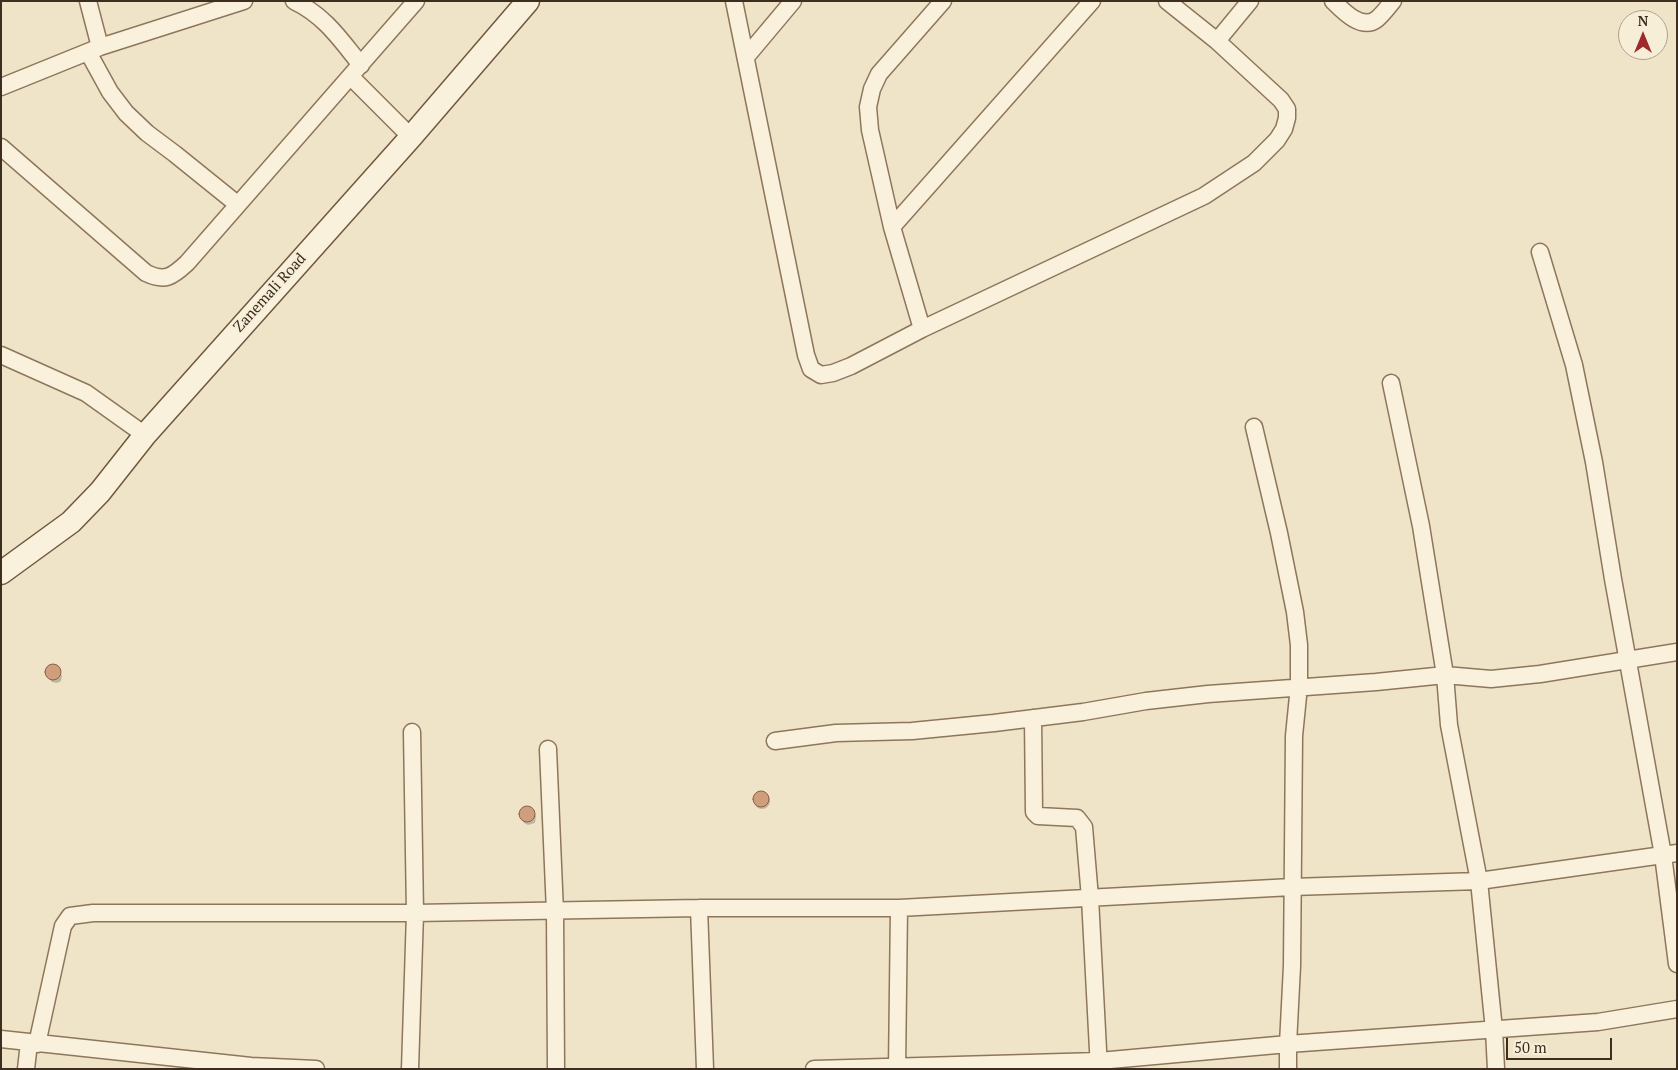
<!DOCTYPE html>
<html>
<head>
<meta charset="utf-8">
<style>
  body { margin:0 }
  #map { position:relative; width:1678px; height:1070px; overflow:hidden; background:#f0e4c8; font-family:"PT Serif",serif }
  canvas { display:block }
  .frame { position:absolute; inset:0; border:2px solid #3d2e20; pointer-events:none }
  .north { position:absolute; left:1618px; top:10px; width:50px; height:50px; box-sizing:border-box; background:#f7eed8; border:1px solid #ada18e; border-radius:50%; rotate:0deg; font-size:14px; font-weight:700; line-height:20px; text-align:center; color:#3d2e20 }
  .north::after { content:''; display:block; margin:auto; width:18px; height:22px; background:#9e2a2b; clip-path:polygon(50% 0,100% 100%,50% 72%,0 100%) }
  .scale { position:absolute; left:1506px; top:1038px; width:106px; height:22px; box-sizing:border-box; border:2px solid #3d2e20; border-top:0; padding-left:6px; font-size:15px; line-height:18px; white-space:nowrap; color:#3d2e20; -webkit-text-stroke:4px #f7eed8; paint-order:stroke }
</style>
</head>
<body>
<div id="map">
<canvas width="1678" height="1070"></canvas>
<div class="frame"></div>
<div class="north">N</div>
<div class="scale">50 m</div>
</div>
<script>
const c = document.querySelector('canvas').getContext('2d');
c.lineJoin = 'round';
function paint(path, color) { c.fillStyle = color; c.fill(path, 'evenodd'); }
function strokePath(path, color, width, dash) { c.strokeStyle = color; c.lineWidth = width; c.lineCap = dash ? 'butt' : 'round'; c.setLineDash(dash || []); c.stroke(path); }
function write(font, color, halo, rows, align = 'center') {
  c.font = font + ' "PT Serif",serif'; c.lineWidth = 4; c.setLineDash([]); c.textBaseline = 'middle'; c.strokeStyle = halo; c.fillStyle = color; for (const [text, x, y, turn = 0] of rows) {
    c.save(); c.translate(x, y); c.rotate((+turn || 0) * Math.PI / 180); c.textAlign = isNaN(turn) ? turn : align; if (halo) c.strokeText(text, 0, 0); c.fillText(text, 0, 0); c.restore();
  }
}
const shadow = new Path2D(`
  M50,666H56L62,676L61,681L57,683L52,682L47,676V669Z
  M754 801a8 8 0 1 1 16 0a8 8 0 1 1-16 0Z
  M526,808L531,809L536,816L535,823L528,825L524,823L520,813L522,809Z`);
const building = new Path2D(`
  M45 672a8 8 0 1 1 16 0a8 8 0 1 1-16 0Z
  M753 799a8 8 0 1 1 16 0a8 8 0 1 1-16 0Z
  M519 814a8 8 0 1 1 16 0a8 8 0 1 1-16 0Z`);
const street = new Path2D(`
  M88,1L100,47
  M294,1C325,16 340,39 361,65
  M734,1L806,355L811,369L821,375L833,373L851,366L922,329L1204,196L1254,163L1277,140L1284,129L1287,118V109L1281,100L1217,41L1167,1
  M1333,1C1343,11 1362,31 1377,19C1383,14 1388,7 1393,1
  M1217,41L1250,1
  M88,52L110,92L126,113L147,133L175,154L237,204
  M746,57L793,1
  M351,77L411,137
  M1,87L100,47L244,1
  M1,147L146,273C165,282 172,277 187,263L416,1
  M892,227L1092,1
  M1540,252L1574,365L1594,462L1613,579L1663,855L1677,964
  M922,329L892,227L870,130L868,107L872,89L879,74L943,1
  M1,355L86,393L145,435
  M1391,383L1421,526L1445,675L1449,725L1479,881L1494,1030L1496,1069
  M1254,427L1279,533L1295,612L1299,645V686L1294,736L1292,966L1288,1044V1069
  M1033,718L1034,812L1038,816L1077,818L1084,827L1090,898L1099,1069
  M775,741L836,733L912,731L994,723L1083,712L1146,701L1208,694L1376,682L1445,675L1491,679L1540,674L1677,652
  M548,749L555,912L556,1069
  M699,908L705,1069
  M1,1039L251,1066L316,1069
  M37,1044L63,926L70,916L93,913H415L699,908H899L1292,887L1479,881L1677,853
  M26,1069L29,1043
  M410,1069L415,913L412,732
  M814,1069L1099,1061L1288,1044L1598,1022L1677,1009
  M897,1069L899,908`);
const secondary = new Path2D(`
  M1,573L71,522L100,492L145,435L411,137L528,1`);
const streetNames = [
  ["Zanemali Road",270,293,-48]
];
paint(shadow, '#0003');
paint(building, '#cf9f7d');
strokePath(building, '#8d5f41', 1);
strokePath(street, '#8d765c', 19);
strokePath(secondary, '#6f573f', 25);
strokePath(street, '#faf1dc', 16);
strokePath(secondary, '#faf1dc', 22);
write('15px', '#3d2e20', '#f7eed8', streetNames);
</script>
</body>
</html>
